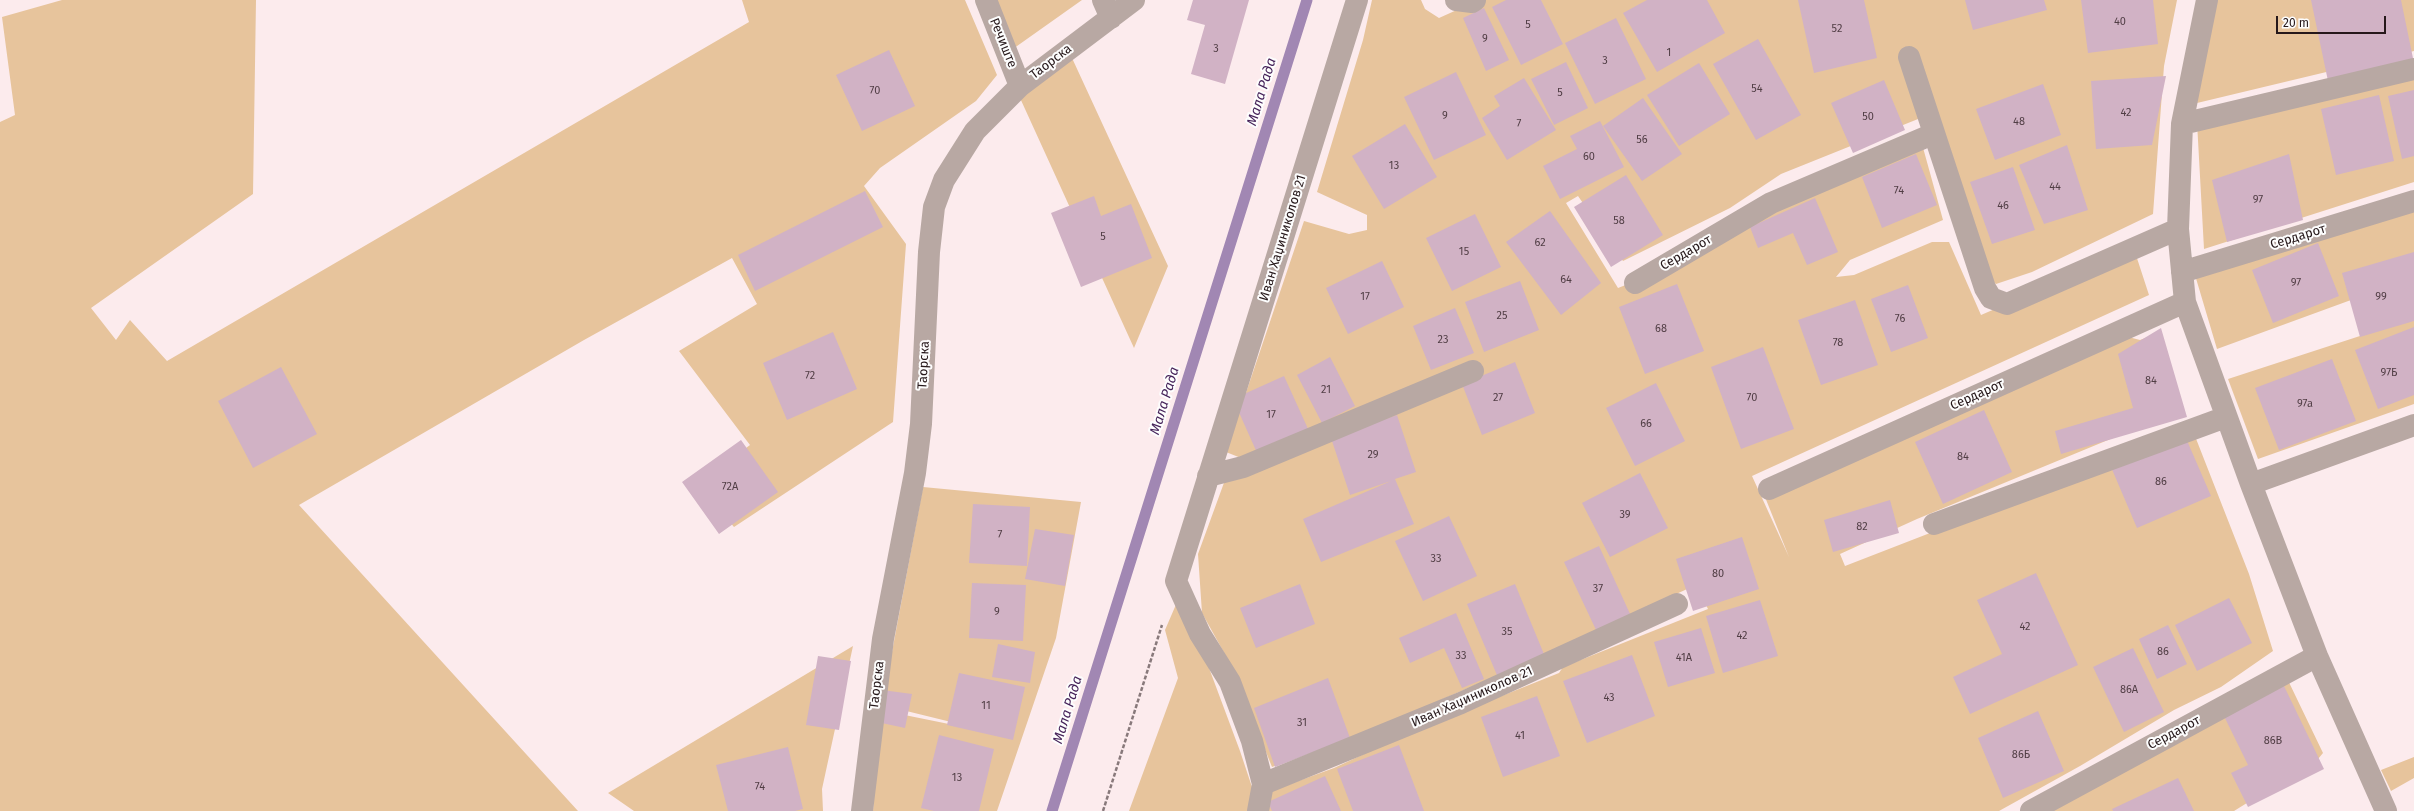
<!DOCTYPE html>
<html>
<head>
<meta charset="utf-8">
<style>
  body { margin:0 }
  #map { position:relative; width:2414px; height:811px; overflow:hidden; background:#fcebed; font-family:"Fira Sans",sans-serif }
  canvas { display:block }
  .scale { position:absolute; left:2276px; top:16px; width:110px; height:18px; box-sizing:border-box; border:2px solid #26181a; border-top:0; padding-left:5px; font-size:12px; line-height:14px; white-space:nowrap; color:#26181a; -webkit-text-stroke:3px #fdfdfd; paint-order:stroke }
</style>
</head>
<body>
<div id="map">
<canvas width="2414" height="811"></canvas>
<div class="scale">20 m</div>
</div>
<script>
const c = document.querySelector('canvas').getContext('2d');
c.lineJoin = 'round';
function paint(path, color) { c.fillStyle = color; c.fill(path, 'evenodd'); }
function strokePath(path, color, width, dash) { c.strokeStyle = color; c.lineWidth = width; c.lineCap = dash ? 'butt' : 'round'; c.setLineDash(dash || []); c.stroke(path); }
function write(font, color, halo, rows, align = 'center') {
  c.font = font + ' "Fira Sans",sans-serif'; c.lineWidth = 4; c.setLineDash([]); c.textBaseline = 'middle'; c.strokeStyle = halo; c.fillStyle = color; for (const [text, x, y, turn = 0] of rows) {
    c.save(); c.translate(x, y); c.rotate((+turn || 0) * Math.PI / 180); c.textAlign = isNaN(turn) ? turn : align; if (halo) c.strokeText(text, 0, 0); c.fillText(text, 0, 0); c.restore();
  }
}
const green = new Path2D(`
  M62,0H256L253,194L91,308L116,340L130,320L167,361L749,22L742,0H965L997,75L976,101L880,168L864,186L906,244L893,422L734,527L698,484L750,445L679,351L757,304L732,258L584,340L299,505L578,811H0V122L15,115L2,17Z
  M989,0H1082L1010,51Z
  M1372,0H1421L1425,9L1439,18L1479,0H2177L2164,66L2153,214L2032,272L1996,284L1984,274L1928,115L1781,174L1730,208L1623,261L1578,196L1566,203L1618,288L1687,261L1730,229L1922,144L1943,220L1850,260L1836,277L1854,275L1932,242H1949L1981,315L2134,249L2149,295L1752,476L1789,557L1763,492L2117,334L2140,340L2158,333L2183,409L1917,519L1840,554L1845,566L2193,431L2249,574L2273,651L2221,687L2174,710L2080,766L1999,811H1261L1257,796L1334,768L1409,733L1559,673L1563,667L1708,609L1696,585C1555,649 1417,715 1272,767L1232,667L1202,613L1198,554L1225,480L1241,458L1226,452L1304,221L1349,234L1367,230V215L1317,192L1363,40Z
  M2213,0H2414V51L2197,103Z
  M1072,58L1168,266L1134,348L1020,98Z
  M2414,70V182L2204,249L2197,122Z
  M2414,206V404L2258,459L2228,379L2363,335L2351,300L2217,349L2195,275Z
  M923,487L1081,502L1056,638L997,811H873L880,710L1008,736L882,705Z
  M1181,593L1240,751L1260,811H1129L1178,678L1165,630Z
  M853,646L822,789L823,811H634L608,793Z
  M2284,672L2323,753L2318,759L2234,811H2043Z
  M2414,757V778L2391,791L2381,770Z`);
const stream = new Path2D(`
  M1052,811L1307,0`);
const building = new Path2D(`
  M1193,0H1249L1225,84L1191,74L1205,25L1187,20Z
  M1506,0H1541L1563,44L1521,65L1492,7Z
  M1647,0H1707L1725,33L1657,72L1623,13Z
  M1798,0H1864L1877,58L1814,73Z
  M1965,0H2044L2047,10L1973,30Z
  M2081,0H2153L2158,44L2088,53Z
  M2311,0H2401L2414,63L2328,81Z
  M1484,8L1509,60L1486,71L1463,18Z
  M1616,18L1646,79L1595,104L1565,43Z
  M1758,39L1801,115L1756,140L1713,64Z
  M889,50L915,106L862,131L836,75Z
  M1566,62L1588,108L1554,125L1531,79Z
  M1699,63L1730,114L1679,146L1647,95Z
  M1456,72L1486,135L1434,160L1404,97Z
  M2166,76L2152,145L2096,149L2091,81Z
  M1524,78L1556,130L1507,160L1482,118L1500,106L1494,96Z
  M1884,80L1905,130L1853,153L1831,103Z
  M2043,84L2061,135L1995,160L1976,109Z
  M2414,90V156L2402,159L2388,96Z
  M2379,95L2394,161L2336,175L2321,109Z
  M1643,98L1682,154L1642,181L1603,126Z
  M1600,121L1624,167L1560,199L1543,166L1577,149L1570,136Z
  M1405,124L1437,177L1384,209L1352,156Z
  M2067,145L2088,210L2044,224L2019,165Z
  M1916,154L1937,205L1882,228L1862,177Z
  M2289,154L2303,220L2227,242L2212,180Z
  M2013,167L2035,230L1992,244L1970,182Z
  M1626,175L1663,235L1611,267L1574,207Z
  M865,191L883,227L755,291L738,255Z
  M1094,196L1101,216L1131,204L1152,258L1081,287L1051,213Z
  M1815,198L1838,252L1807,265L1793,233L1758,248L1750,227Z
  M1550,211L1601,283L1561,315L1506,242Z
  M1475,214L1501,267L1452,291L1426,238Z
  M2318,243L2339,296L2273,323L2252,270Z
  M2414,252V321L2360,337L2342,273Z
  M1382,261L1404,307L1348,334L1326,288Z
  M1520,281L1539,330L1484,352L1465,302Z
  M1677,284L1704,351L1645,374L1619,307Z
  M1908,285L1928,338L1891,352L1871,299Z
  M1855,300L1878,365L1821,385L1798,320Z
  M1455,308L1474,353L1431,370L1413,326Z
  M2414,327V395L2378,409L2355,350Z
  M2161,328L2187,417L2061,454L2055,431L2133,408L2118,354Z
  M833,332L857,389L787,420L763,363Z
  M1763,347L1794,429L1741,449L1711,367Z
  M1330,357L1355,406L1322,423L1297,375Z
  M2332,359L2356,421L2279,450L2255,388Z
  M1515,362L1535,413L1482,435L1462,384Z
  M281,367L317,434L253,468L218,401Z
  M1284,376L1309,431L1258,455L1233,399Z
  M1656,383L1685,441L1635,466L1606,408Z
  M1984,410L2012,472L1943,504L1915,442Z
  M1397,415L1416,472L1395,479L1414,524L1321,562L1303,519L1391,481L1350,495L1331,438Z
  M2185,436L2211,496L2137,528L2111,467Z
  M741,440L778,492L719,534L682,482Z
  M1640,473L1668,528L1610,557L1582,503Z
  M1890,500L1899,533L1833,552L1824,520Z
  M973,504L1030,507L1027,566L969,563Z
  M1449,516L1477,576L1423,601L1395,541Z
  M1035,529L1074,535L1065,586L1025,579Z
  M1742,537L1759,589L1693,611L1676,559Z
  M1599,546L1631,616L1597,632L1564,562Z
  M2036,573L2078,665L1970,714L1953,677L2002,654L1977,600Z
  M972,583L1026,585L1023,641L969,638Z
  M1300,584L1315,624L1256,648L1240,608Z
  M1515,584L1546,659L1499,680L1467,604Z
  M2229,598L2252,643L2197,671L2175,625Z
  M1760,600L1778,656L1723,673L1706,616Z
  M1456,613L1484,679L1462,688L1444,648L1410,663L1399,638Z
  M2168,625L2187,664L2157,679L2139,639Z
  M1701,628L1715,673L1668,687L1654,642Z
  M998,644L1035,652L1030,683L992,677Z
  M2133,648L2164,712L2124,732L2093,667Z
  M1632,655L1655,716L1587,743L1563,681Z
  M818,656L851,661L839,730L806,725Z
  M959,673L1025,687L1013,740L947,725Z
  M1328,678L1350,738L1275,767L1254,708Z
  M2284,686L2324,769L2248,807L2231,773L2248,765L2224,716Z
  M882,690L912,694L905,728L877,722Z
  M1537,696L1560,756L1503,777L1481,717Z
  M2038,711L2064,771L2003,798L1978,738Z
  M939,735L994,749L979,811H934L921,808Z
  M1399,745L1424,811H1353L1337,769Z
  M788,747L803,809L795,811H728L716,765Z
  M1325,776L1341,811H1272L1268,802Z
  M2178,778L2194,811H2113L2112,809Z`);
const path = new Path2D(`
  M1103,811L1162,625`);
const minor = new Path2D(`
  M986,0L1020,86
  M1103,0L1111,18
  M1456,0L1472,2L1475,0
  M2207,0L2182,124L2178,229L2185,302L2251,484L2317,656L2386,811
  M1909,57L1985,288L1991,298L2007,304L2178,229
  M2182,124L2414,69
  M2182,272L2414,201
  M1635,283L1771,203L1933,134
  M1208,476L1243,467L1473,371
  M2251,484L2414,425
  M1769,489L2185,302
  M1934,524L2226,417
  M1263,784L1461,703L1677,604
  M862,811L883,639L915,473L921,424L929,252L934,207L944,180L975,131L1020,86L1134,0
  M1258,811L1263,784L1252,741L1230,682L1200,634L1176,581L1357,0
  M2031,811L2317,656`);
const numberNames = [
  ["40",2120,22],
  ["5",1528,25],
  ["52",1837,29],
  ["9",1485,39],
  ["3",1216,49],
  ["1",1669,53],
  ["3",1605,61],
  ["54",1757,89],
  ["70",875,91],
  ["5",1560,93],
  ["42",2126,113],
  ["9",1445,116],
  ["50",1868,117],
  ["48",2019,122],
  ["7",1519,124],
  ["56",1642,140],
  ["60",1589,157],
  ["13",1394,166],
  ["44",2055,187],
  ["74",1899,191],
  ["97",2258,200],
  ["46",2003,206],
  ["58",1619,221],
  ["5",1103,237],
  ["62",1540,243],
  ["15",1464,252],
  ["64",1566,280],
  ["97",2296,283],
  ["17",1365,297],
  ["99",2381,297],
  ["25",1502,316],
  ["76",1900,319],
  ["68",1661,329],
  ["23",1443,340],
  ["78",1838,343],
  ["97Б",2389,373],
  ["72",810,376],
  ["84",2151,381],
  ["21",1326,390],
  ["27",1498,398],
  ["70",1752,398],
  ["97а",2305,404],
  ["17",1271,415],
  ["66",1646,424],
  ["29",1373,455],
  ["84",1963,457],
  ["86",2161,482],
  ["72А",730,487],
  ["39",1625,515],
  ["82",1862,527],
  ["7",1000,535],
  ["33",1436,559],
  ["80",1718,574],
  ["37",1598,589],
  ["9",997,612],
  ["42",2025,627],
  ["35",1507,632],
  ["42",1742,636],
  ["86",2163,652],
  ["33",1461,656],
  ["41А",1684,658],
  ["86А",2129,690],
  ["43",1609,698],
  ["11",986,706],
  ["31",1302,723],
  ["41",1520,736],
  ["86В",2273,741],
  ["86Б",2021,755],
  ["13",957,778],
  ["74",760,787]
];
const streetNames = [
  ["Речиште",1003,43,68],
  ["Таорска",1051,62,-37],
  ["Сердарот",2298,237,-17],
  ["Иван Хаџиниколов 21",1283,238,-73],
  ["Сердарот",1686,253,-30],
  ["Таорска",924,365,-87],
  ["Сердарот",1977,395,-24],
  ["Таорска",877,685,-83],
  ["Иван Хаџиниколов 21",1472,697,-24],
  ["Сердарот",2174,733,-28]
];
const waterNames = [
  ["Мала Рада",1262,92,-73],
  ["Мала Рада",1165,401,-73],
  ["Мала Рада",1068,710,-73]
];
paint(green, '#e7c49c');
strokePath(stream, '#a187b3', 11);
paint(building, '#d1b2c5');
strokePath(path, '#88797b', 2.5, [4, 2]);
strokePath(minor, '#b8a8a3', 22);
write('11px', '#513e45', null, numberNames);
write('13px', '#26181a', '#fdfdfd', streetNames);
write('italic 14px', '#452259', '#fdfdfd', waterNames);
</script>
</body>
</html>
